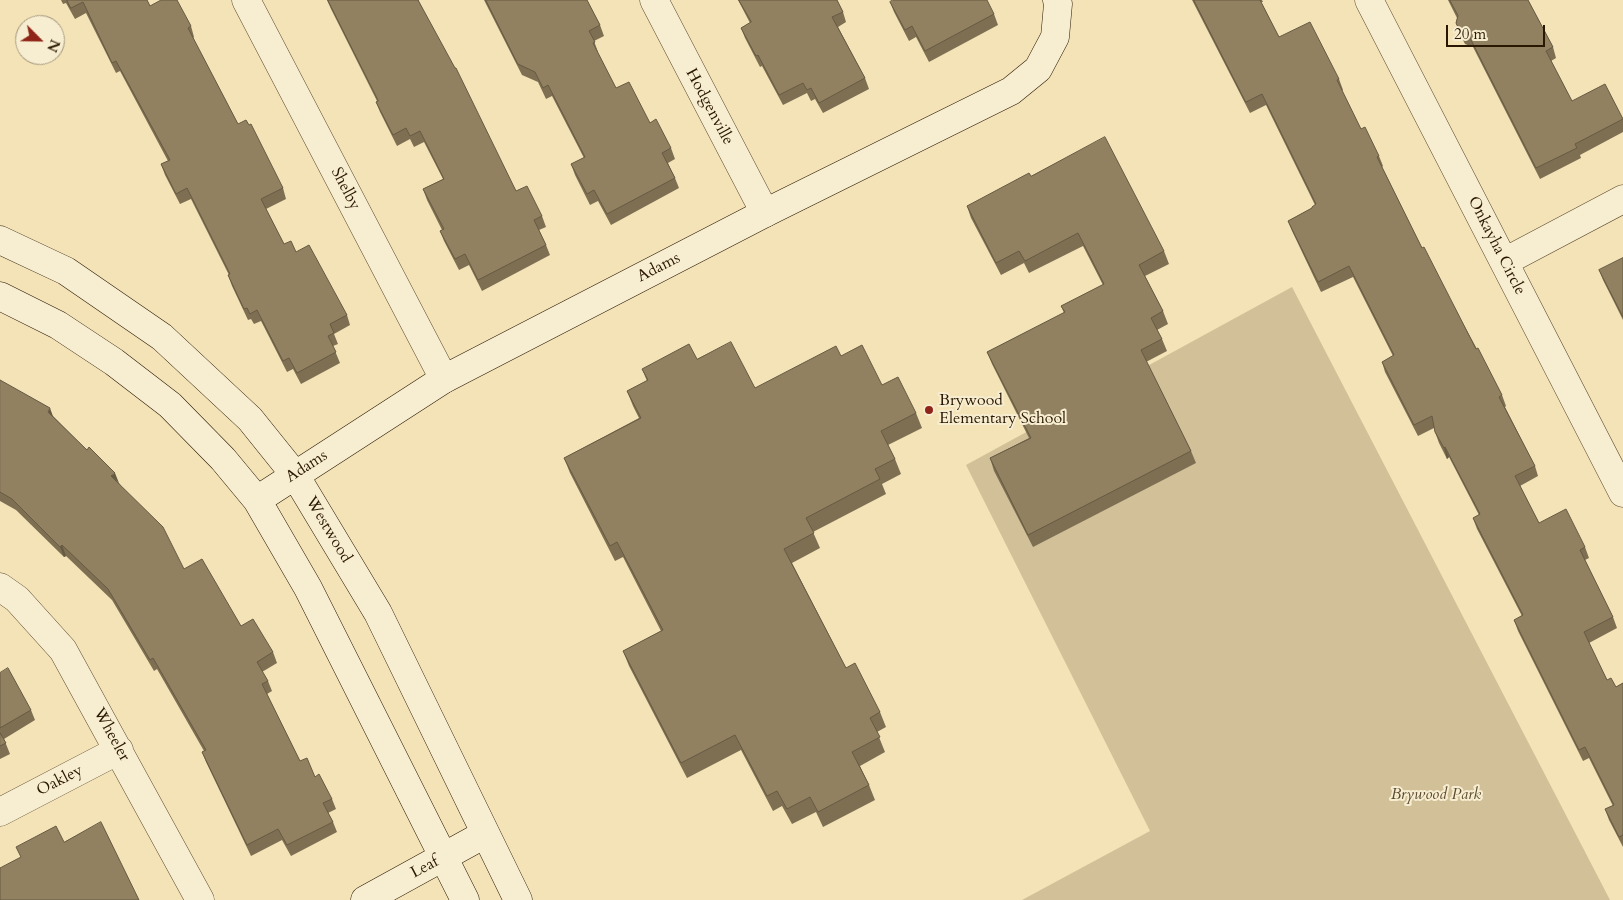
<!DOCTYPE html>
<html>
<head>
<meta charset="utf-8">
<style>
  body { margin:0 }
  #map { position:relative; width:1623px; height:900px; overflow:hidden; background:#f3e3b7; font-family:Cardo,serif }
  canvas { display:block }
  .north { position:absolute; left:15px; top:15px; width:50px; height:50px; box-sizing:border-box; background:#f7edd0; border:1px solid #a5977d; border-radius:50%; rotate:113deg; font-size:14px; font-weight:700; line-height:20px; text-align:center; color:#291701 }
  .north::after { content:''; display:block; margin:auto; width:18px; height:22px; background:#8f2418; clip-path:polygon(50% 0,100% 100%,50% 72%,0 100%) }
  .scale { position:absolute; left:1446px; top:25px; width:99px; height:22px; box-sizing:border-box; border:2px solid #291701; border-top:0; padding-left:6px; font-size:15px; line-height:18px; white-space:nowrap; color:#291701; -webkit-text-stroke:4px #f7edd0; paint-order:stroke }
</style>
</head>
<body>
<div id="map">
<canvas width="1623" height="900"></canvas>
<div class="north">N</div>
<div class="scale">20 m</div>
</div>
<script>
const c = document.querySelector('canvas').getContext('2d');
c.lineJoin = 'round';
function paint(path, color) { c.fillStyle = color; c.fill(path, 'evenodd'); }
function strokePath(path, color, width, dash) { c.strokeStyle = color; c.lineWidth = width; c.lineCap = dash ? 'butt' : 'round'; c.setLineDash(dash || []); c.stroke(path); }
function write(font, color, halo, rows, align = 'center') {
  c.font = font + ' Cardo,serif'; c.lineWidth = 4; c.setLineDash([]); c.textBaseline = 'middle'; c.strokeStyle = halo; c.fillStyle = color; for (const [text, x, y, turn = 0] of rows) {
    c.save(); c.translate(x, y); c.rotate((+turn || 0) * Math.PI / 180); c.textAlign = isNaN(turn) ? turn : align; if (halo) c.strokeText(text, 0, 0); c.fillText(text, 0, 0); c.restore();
  }
}
const green = new Path2D(`
  M1292,287L1610,900H1022L1150,831L966,465Z`);
const street = new Path2D(`
  M246,0L444,379
  M654,0L765,213
  M1369,0L1623,493
  M1504,262L1623,199
  M0,587L17,599L63,650L200,900
  M0,812L119,750`);
const secondary = new Path2D(`
  M0,240L66,271L162,337L250,419L295,475L378,613L518,900
  M0,296L58,325L114,362L170,405L223,459L257,500L308,588L465,900
  M257,500L444,379L765,213L1011,91L1038,69L1055,37L1058,4L1057,0
  M365,900L485,834`);
const wall = new Path2D(`
  M61,0H147L150,6L191,26L194,37L193,38L238,124L283,188L286,199L266,209L284,244L296,252L347,315L350,325L334,334L338,344L333,346L340,363L301,384L293,369L287,372L261,321L254,324L251,319L248,320L232,286L228,275H229L191,199L180,204L165,175L161,164L168,161L120,71L116,73L86,13L75,19L66,3L63,4Z
  M327,0H419V2L516,191L542,216L546,227L539,230L546,245L550,255L482,291L469,265L459,270L444,241L440,231L442,230L427,200L423,189L443,179L424,142L414,147L410,139L397,146L380,112L376,102L377,101L331,9Z
  M484,0H587L600,25L604,36L594,41L598,52V53L616,88L650,123L671,148L675,159L668,163L675,178L679,188L611,225L598,201L590,205L575,175L571,164L584,158L552,96L546,99L538,82L522,75Z
  M738,0H837L843,12L846,22L838,27L865,78L869,89L823,113L815,99L811,101L807,93L783,105L762,66L760,67L745,38L741,28L750,23Z
  M1192,0H1262L1263,2H1261L1279,37L1339,79L1343,90L1342,91L1361,129L1379,156L1383,166L1382,167L1422,248L1502,395L1506,406L1505,407L1535,466L1538,476L1520,486L1539,523L1585,547L1589,558L1585,560L1613,617L1617,628L1589,643L1607,680L1616,687L1623,683V847L1609,820L1605,809L1613,806L1589,758L1583,761L1518,631L1514,620L1522,616L1477,529L1473,518L1479,515L1449,457L1447,459L1439,443L1435,432L1434,428L1418,436L1385,372L1382,362L1393,356L1353,277L1321,292L1292,231L1288,221L1312,208L1315,205L1266,105L1250,113Z
  M1448,0H1528L1553,47L1556,58L1551,61L1572,101L1623,119V132L1580,155L1581,158L1540,179L1473,47L1465,44L1460,34L1456,23L1457,18Z
  M890,2L994,14L998,25L929,62L916,37L909,41L894,12Z
  M1031,176L1164,251L1169,264L1145,276L1163,311L1168,324L1157,330L1162,339L1167,351L1146,362L1191,451L1196,463L1033,547L994,471L990,458L1029,438L992,364L987,352L1064,313L1061,306L1103,285L1083,246L1029,273L1024,263L1001,275L971,218L967,206Z
  M1623,258V320L1603,280L1599,270Z
  M841,356L882,385L916,413L922,428L888,445L895,459L901,474L882,484L886,494L813,532L820,548L792,563L846,668L880,712L886,727L877,732L885,752L860,766L869,785L875,800L823,827L816,812L792,824L782,806L773,811L741,750L687,778L629,666L623,651L661,631L623,557L615,561L570,473L564,458L639,418L633,406L627,391L647,381L642,369L697,359L755,388Z
  M0,380L53,416L119,483L184,569L241,626L273,652L277,663L262,672L268,681L272,691L267,694L300,761L315,777L332,799L336,809L328,813L333,822L337,832L291,856L282,840L251,856L206,762L202,752L204,751L157,669L154,671L112,600L66,556L64,557L16,510L0,501Z
  M0,673L31,710L35,720L4,739L10,754L0,759Z`);
const shadedWall = new Path2D(`
  M50,408L54,419L48,412Z
  M1445,447L1449,457L1447,459L1444,448Z
  M115,473L119,483L111,476Z
  M62,545L66,556L64,557L60,547Z`);
const building = new Path2D(`
  M67,0H147L150,6L161,0H177L191,26L188,28L238,124L246,120L249,125L251,124L283,188L261,199L284,244L291,241L296,252L309,245L347,315L330,324L334,333L328,336L336,352L297,373L289,358L283,361L257,310L250,314L247,308L244,309L228,275L230,274L187,188L176,194L161,164L170,160L116,61L112,63L83,2L71,8Z
  M328,0H418L455,68H456L516,191L527,186L542,216L534,220L546,245L478,280L465,254L455,259L440,231L444,229L423,189L444,179L420,131L410,136L406,128L393,135L376,102L378,101Z
  M486,0H587L600,25L589,31L595,42L593,43L616,88L629,82L650,123L656,119L671,148L662,153L675,178L607,214L594,190L587,194L571,164L585,157L548,85L543,88L535,72L518,64Z
  M739,0H837L843,12L832,17L865,78L819,103L811,88L807,90L803,83L779,95L758,55L756,56L741,28L751,22Z
  M893,0H987L994,14L925,51L912,26L905,30L890,2Z
  M1194,0H1260L1279,37L1310,22L1339,79L1337,80L1361,129L1365,127L1379,156L1377,157L1422,248L1424,247L1476,349L1478,348L1502,395L1499,397L1535,466L1515,476L1539,523L1566,509L1585,547L1580,550L1613,617L1584,632L1607,680L1611,678L1616,687L1623,683V835L1619,837L1605,809L1614,805L1585,747L1579,750L1514,620L1523,615L1473,518L1480,514L1445,447L1444,448L1435,432L1432,416L1414,425L1382,362L1394,355L1349,266L1318,282L1288,221L1312,208V207L1316,204L1262,94L1246,102Z
  M1450,0H1528L1553,47L1546,51L1572,101L1605,84L1623,119L1575,144L1577,148L1536,168L1469,36L1461,33L1456,23L1458,16Z
  M1105,137L1164,251L1139,265L1163,311L1151,318L1162,339L1141,350L1191,451L1028,535L990,458L1031,438L987,352L1065,312L1061,306L1104,284L1078,233L1025,261L1019,251L996,263L967,206L1029,173L1031,176Z
  M1623,258V317L1599,270Z
  M731,342L755,388L836,346L841,356L862,345L882,385L898,377L916,413L881,431L895,459L875,469L880,479L806,518L814,533L784,549L846,668L855,663L880,712L870,718L880,737L852,752L869,785L818,812L810,797L787,809L777,791L767,796L735,735L681,763L623,651L663,630L617,542L610,546L564,458L641,418L627,391L648,380L642,369L689,344L697,359Z
  M0,380L50,408L48,412L87,450L89,447L115,473L111,476L163,527L184,569L202,559L241,626L253,619L273,652L257,662L268,681L262,684L300,761L307,758L315,777L319,774L332,799L323,803L333,822L287,845L278,829L247,845L202,752L206,750L153,658L150,660L108,589L62,545L60,547L12,499L0,492Z
  M8,668L31,710L0,728V673Z
  M0,733L6,743L0,746Z
  M101,822L139,900H0V868L21,857L16,847L56,826L64,842Z`);
const markers = [
  [929,410,5,"#8f2418"]
];
const streetNames = [
  ["Hodgenville",709,107,62],
  ["Shelby",345,189,62],
  ["Onkayha Circle",1496,246,63],
  ["Adams",659,268,-27],
  ["Adams",307,467,-33],
  ["Westwood",328,530,59],
  ["Wheeler",111,735,61],
  ["Oakley",60,781,-27],
  ["Leaf",425,868,-28]
];
const poiNames = [
  ["Brywood",939,401],
  ["Elementary School",939,419]
];
const parkNames = [
  ["Brywood Park",1436,795]
];
paint(green, '#d1c098');
strokePath(street, '#5c4a2e', 29);
strokePath(secondary, '#291701', 29);
strokePath(street, '#f7edd0', 28);
strokePath(secondary, '#f7edd0', 28);
paint(wall, '#7e6f53');
paint(shadedWall, '#665a43');
paint(building, '#928160');
strokePath(building, '#665a43', 1);
for (const [x, y, r, color] of markers) { const dot = new Path2D(); dot.arc(x, y, r, 0, 2 * Math.PI); c.fillStyle = color; c.fill(dot); strokePath(dot, '#f7edd0', 2); }
write('16px', '#291701', '#f7edd0', streetNames);
write('16px', '#291701', '#f7edd0', poiNames, 'left');
write('italic 16px', '#5b4a2e', '#f7edd0', parkNames);
</script>
</body>
</html>
